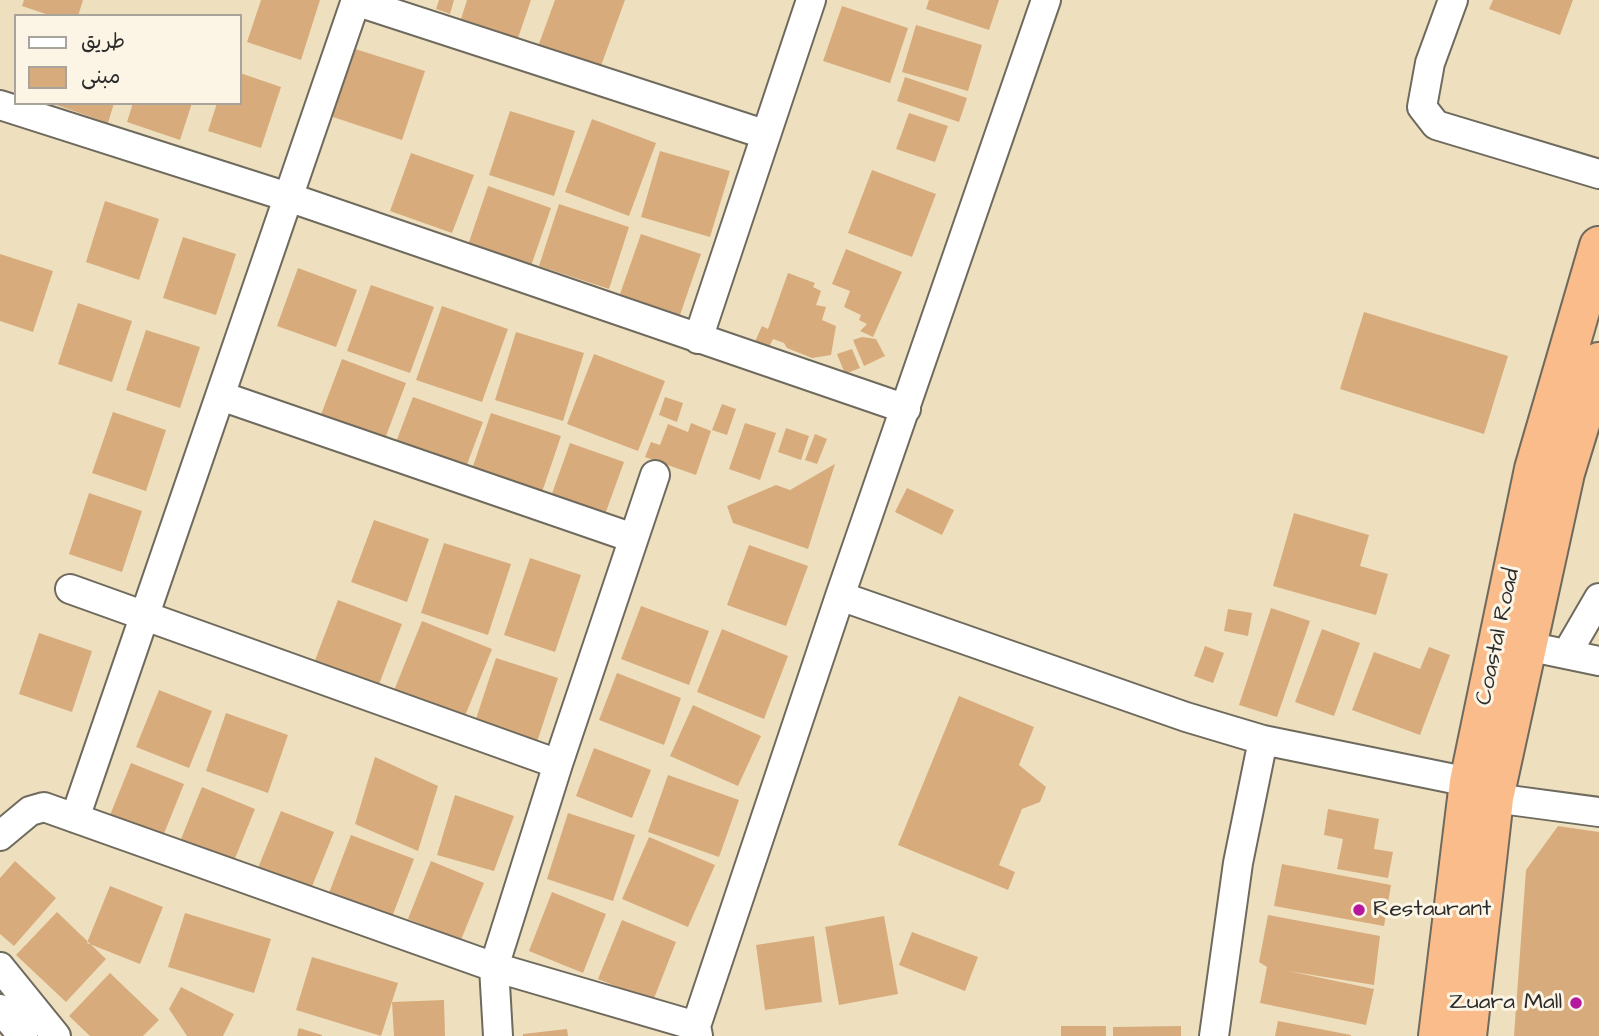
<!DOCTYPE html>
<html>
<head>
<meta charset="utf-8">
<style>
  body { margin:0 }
  #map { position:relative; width:1599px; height:1036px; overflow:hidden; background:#eee0be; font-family:"Architects Daughter","Playpen Sans Arabic",sans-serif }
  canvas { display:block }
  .legend { position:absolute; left:14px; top:14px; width:228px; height:91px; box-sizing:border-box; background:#fcf5e5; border:2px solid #a8a49b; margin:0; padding:9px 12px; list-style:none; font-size:21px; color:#2b2b2b }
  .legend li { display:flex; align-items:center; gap:14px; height:35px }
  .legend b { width:35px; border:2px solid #a8a49b }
</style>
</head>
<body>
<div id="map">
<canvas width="1599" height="1036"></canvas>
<ul class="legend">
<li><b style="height:9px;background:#fff"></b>طريق</li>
<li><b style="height:19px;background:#d8ab7d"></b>مبنى</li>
</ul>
</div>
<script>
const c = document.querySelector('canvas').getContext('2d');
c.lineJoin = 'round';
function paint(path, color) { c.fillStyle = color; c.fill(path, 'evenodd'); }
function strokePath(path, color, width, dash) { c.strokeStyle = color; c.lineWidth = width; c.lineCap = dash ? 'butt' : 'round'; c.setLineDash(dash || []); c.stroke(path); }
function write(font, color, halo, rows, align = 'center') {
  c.font = font + ' "Architects Daughter",sans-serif'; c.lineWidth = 6; c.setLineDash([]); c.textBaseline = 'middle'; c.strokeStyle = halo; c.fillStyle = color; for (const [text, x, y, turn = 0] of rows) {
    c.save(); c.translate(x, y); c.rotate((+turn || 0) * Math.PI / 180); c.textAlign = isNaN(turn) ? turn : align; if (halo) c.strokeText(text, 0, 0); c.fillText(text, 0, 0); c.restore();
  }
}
const building = new Path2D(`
  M24,0H83L78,16H52L22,6Z
  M261,0H320L301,60L247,42Z
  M439,0H454L450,14L436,9Z
  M467,0H531L518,38L461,19Z
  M555,0H625L598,74L536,52Z
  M929,0H999L989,30L926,9Z
  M1493,0H1573L1560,35L1489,9Z
  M842,6L908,28L890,83L823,61Z
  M916,25L982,45L968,91L902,72Z
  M352,48L425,71L402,140L330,116Z
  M240,73L281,87L261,148L208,131L217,103H240Z
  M905,77L967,98L959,122L897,101Z
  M51,103H114L108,123Z
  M133,103H192L180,140L127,122Z
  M510,111L575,131L554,196L489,175Z
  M909,113L948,126L935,162L896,149Z
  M592,119L656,143L629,216L565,192Z
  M660,151L730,171L710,237L641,217Z
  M411,153L474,175L452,233L390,211Z
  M872,170L936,194L912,257L848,233Z
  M488,186L551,208L530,269L467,248Z
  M105,201L159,219L139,280L86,262Z
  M559,204L629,227L609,289L539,266Z
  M641,234L701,254L680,315L620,294Z
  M183,237L236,254L216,315L163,298Z
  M846,249L902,272L873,337L860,331L867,324L859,320L861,315L844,307L850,291L832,284Z
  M0,254L53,271L33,332L0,321Z
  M298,268L357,290L336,347L277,326Z
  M788,273L815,283L813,287L821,291L816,305L826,307L822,320L836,326L831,355L812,358L787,348L784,343L773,339L766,353L753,346L762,326L768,329Z
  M371,285L434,307L410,373L347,351Z
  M78,303L132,321L112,382L58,364Z
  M442,306L508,329L482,402L416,380Z
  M1364,312L1508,356L1484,434L1340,389Z
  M146,330L200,347L180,408L126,390Z
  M516,332L584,353L563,421L495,400Z
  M862,337L876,339L885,356L864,366L853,340Z
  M852,349L860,368L845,374L837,354Z
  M594,354L665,381L638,451L567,424Z
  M342,359L406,383L383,444L319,420Z
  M413,397L483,422L463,475L393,450Z
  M665,397L683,403L677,422L659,415Z
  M722,404L736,409L727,435L712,430Z
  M113,412L166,430L146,491L92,473Z
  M491,413L561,436L539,501L469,478Z
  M691,423L711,431L696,475L645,457L651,442L660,445L668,424L688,432Z
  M745,423L776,433L760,480L729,469Z
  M786,428L809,436L801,460L778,452Z
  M815,434L827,439L817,464L805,460Z
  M570,443L624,462L603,520L549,502Z
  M835,464L808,549L733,523L727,506L776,485L790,490Z
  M907,488L954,510L942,535L895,512Z
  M89,493L142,511L122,572L69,554Z
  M1294,513L1369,535L1360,566L1388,574L1376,615L1273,586Z
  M374,520L429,539L407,602L351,582Z
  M444,543L511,564L488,635L421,613Z
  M749,545L808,566L786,626L727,605Z
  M530,558L581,575L555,652L504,635Z
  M338,600L402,624L378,687L314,663Z
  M641,606L709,631L689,685L621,659Z
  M1271,608L1310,621L1277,717L1239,705Z
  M1228,609L1252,613L1248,636L1224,631Z
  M422,621L492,649L461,726L391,698Z
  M722,629L788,656L764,719L697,692Z
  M1322,629L1360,643L1334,716L1295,702Z
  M39,633L92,651L72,712L19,694Z
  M1205,646L1224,653L1213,683L1194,676Z
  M1429,647L1450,655L1420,735L1352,710L1374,652L1420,669Z
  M496,658L558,678L535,748L473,728Z
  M617,673L681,698L664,745L599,720Z
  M159,690L212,711L189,768L136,747Z
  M959,696L1034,727L1019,765L1046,787L1040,802L1022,809L999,865L1015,872L1008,890L898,845Z
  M693,705L761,736L738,786L670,756Z
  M226,713L288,735L268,793L206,771Z
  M594,748L651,770L632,818L576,796Z
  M375,757L438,786L418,851L355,824Z
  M131,763L184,784L161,841L108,820Z
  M668,775L739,800L719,857L648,832Z
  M202,787L255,809L232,866L179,844Z
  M455,795L514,816L494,871L437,855Z
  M1328,809L1379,819L1374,849L1393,852L1388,878L1337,869L1343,839L1324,835Z
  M281,811L334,832L311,889L258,868Z
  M568,813L635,835L613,901L547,879Z
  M1558,826L1599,832V1036H1514L1526,870Z
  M351,835L414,859L392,917L329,893Z
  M649,837L715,865L688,927L622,899Z
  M15,861L56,898L14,946L0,934V878Z
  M431,861L484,883L461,940L408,919Z
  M1282,864L1391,885L1384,926L1274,906Z
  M110,886L163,907L140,964L87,943Z
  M552,892L606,914L583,973L529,951Z
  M57,912L106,959L66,1002L16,955Z
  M185,913L271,939L254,993L168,967Z
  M1268,915L1380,936L1374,985L1288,971L1374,989L1366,1025L1260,1003L1267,967L1259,962Z
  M884,916L898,994L839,1005L825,927Z
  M622,920L676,942L653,1001L598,979Z
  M912,932L978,957L965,991L899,965Z
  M814,936L822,1002L765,1010L756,945Z
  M312,957L398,983L381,1036L296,1010Z
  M110,973L159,1020L143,1036H90L69,1016Z
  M181,987L234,1014L223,1036H187L169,1009Z
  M444,1000L445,1036H394L392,1002Z
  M1278,1021L1351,1035V1036H1275Z
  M1061,1026H1106V1036H1061Z
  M1181,1026V1036H1113V1027Z
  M299,1028L322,1035V1036H297Z
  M567,1029L568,1036H523V1034Z`);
const street = new Path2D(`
  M1453,0L1430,63L1422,107L1436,125L1599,174
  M355,1L764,134
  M0,105L288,197L906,409
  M698,339L811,0
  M221,396L633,538
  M70,589L558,764
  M840,596L1186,717L1263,740L1469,782
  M1527,646L1599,661
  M1567,653L1599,598
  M1494,798L1599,812
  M75,818L356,0
  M0,836L30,811L44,807L494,967L696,1026
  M0,967L56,1036
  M0,1009L23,1036
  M498,1036L494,967L558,764L655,475
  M698,1036L696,1026L840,596L1046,0
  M1214,1036L1238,863L1263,740`);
const highway = new Path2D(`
  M1438,1036L1469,782L1534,469L1599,246
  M1467,1036L1494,798L1565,473L1599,362`);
const markers = [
  [1359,910,7,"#b5179e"],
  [1576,1003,7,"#b5179e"]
];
const streetNames = [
  ["Coastal Road",1499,637,-78]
];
const poiNames = [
  ["Restaurant",1373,910],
  ["Zuara Mall",1562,1003,"right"]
];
paint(building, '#d8ab7d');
strokePath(street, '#6f6a5e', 32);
strokePath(highway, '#6f6a5e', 42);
strokePath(street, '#fff', 28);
strokePath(highway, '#fabc8b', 38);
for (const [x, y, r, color] of markers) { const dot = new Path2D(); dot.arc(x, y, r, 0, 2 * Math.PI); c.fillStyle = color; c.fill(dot); strokePath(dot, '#fcf5e5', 2.5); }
write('23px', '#2b2b2b', '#fcf5e5', streetNames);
write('23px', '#2b2b2b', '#fcf5e5', poiNames, 'left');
</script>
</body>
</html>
